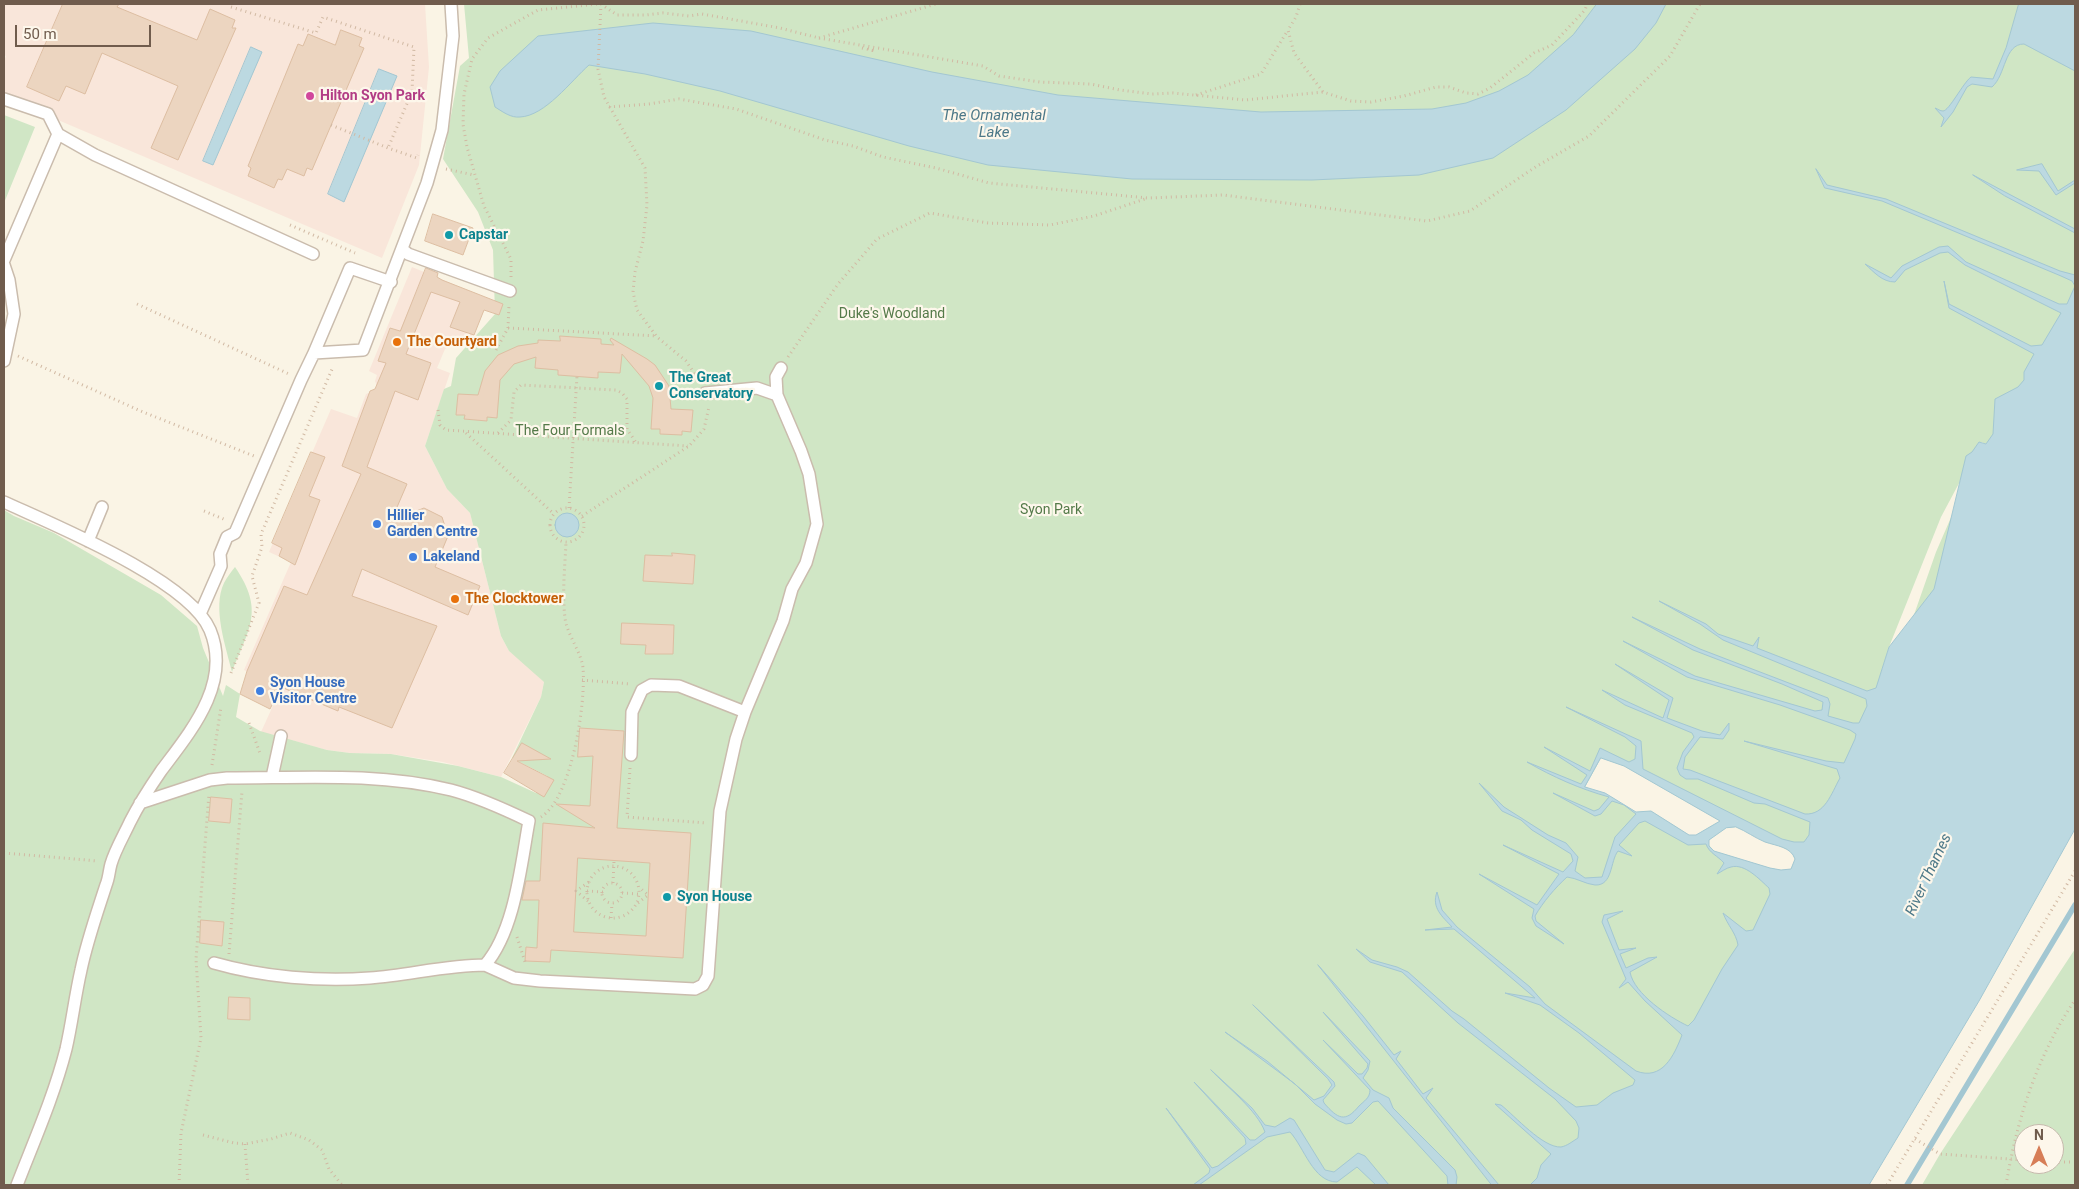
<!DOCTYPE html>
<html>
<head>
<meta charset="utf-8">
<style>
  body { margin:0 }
  #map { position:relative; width:2079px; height:1189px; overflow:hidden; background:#faf4e5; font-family:Roboto,sans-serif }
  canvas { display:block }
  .frame { position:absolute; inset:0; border:5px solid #705c4d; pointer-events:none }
  .north { position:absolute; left:2014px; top:1124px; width:50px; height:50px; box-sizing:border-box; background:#fdf7eb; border:1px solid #c5b9ac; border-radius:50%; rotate:0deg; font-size:14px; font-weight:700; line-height:20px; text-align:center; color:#705c4d }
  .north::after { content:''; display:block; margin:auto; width:18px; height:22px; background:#d77e57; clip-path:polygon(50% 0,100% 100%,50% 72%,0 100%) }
  .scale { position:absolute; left:15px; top:25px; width:136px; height:22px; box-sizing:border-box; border:2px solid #705c4d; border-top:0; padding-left:6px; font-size:15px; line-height:18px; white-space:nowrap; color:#705c4d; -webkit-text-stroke:4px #fdf7eb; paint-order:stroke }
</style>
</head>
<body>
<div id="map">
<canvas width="2079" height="1189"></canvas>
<div class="frame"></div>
<div class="north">N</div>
<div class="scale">50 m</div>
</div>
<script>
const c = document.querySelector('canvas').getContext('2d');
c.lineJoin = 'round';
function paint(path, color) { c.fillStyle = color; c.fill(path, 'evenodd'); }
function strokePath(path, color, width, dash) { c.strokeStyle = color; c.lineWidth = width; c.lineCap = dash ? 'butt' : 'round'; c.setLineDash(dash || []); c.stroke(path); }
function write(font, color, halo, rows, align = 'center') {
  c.font = font + ' Roboto,sans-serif'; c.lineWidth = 4.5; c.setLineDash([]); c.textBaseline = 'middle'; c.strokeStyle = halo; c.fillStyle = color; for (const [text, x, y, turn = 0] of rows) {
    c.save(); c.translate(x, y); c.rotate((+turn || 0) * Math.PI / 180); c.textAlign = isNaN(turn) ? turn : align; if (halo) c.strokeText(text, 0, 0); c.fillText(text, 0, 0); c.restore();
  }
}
const commercial = new Path2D(`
  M4,4H237L239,5L243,4H425L429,67L419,165L382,258L4,97V61L6,56L4,55Z
  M412,267L484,297L486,305L474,335L445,349L437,368L450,373L425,446L447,489L470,513L501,636L509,651L527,665L544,682L541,697L501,777L443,762L391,754L350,753L327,750L261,732L281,688L244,670L291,562L269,552L331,409L357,418L366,394L378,389L375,381L377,375L369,371Z`);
const green = new Path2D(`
  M464,4H2075V275L2072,281L2075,285V347L1636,1185H4V510L14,516L54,533L161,595L197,626L203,648L223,696L226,685L240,694L236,717L260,731L327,750L350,753L391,754L458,766L501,777L536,793L547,776L512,758L541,697L544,682L509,651L501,636L470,513L447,489L425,446L444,389L451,386L456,358L495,314L493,250L478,212L443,159L460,66L469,58ZM1981,442L1986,444L1988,442L1972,469L1936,552L1909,629L1878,685L1889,647L1941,517ZM1601,758L1624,766L1720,821L1696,835H1689L1651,811L1636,812L1605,793L1585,787ZM1736,827C1746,831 1755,837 1765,842C1777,846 1791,847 1795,859L1791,869L1781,870L1770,868L1714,851L1709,845V840L1726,828Z
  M4,115L35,127L4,203Z
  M235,567C265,611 249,628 232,672C226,647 212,608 224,583C227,577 231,572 235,567Z
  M2075,949V1185H1922L1940,1154ZM2024,1134H2054V1164H2024Z`);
const water = new Path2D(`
  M1597,4H1666L1656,23L1635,49L1566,110L1493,158L1419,175L1312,180L1132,179L988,165L909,146L720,91L645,74L589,65C571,81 545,116 520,117C511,118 503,112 495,107L490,87L500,71L538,36L653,23L751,31L932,72L1058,95L1261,112L1432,109L1466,103L1499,91L1528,75L1573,35Z
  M2019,4H2075V71L2024,44C2004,44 2006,75 1992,87L1972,84L1967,87L1953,112L1941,127L1944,118L1935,108C1938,109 1940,111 1943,111C1949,111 1963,83 1971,77L1993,79L2006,48Z
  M251,47L262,52L213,165L203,161Z
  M379,69L397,76L344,202L328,194Z
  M2042,164L2058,191L2075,180V183L2056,195L2039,171L2017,170Z
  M1816,169L1827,185L1886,199L2060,271L2075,275V829L1979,1001L1869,1185H1530L1537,1178L1541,1165L1551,1154L1495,1104L1501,1105C1515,1116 1543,1148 1561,1147C1567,1146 1573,1141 1578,1138L1579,1128L1576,1121L1555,1099L1458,1023L1402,972L1370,962L1356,949L1372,960L1397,967L1408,972L1452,1011L1464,1019L1549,1088L1576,1107L1597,1105L1613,1093L1633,1085L1635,1080L1579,1033L1540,1005L1505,993L1535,998L1454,929L1425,930L1452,927C1443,917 1431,908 1437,892L1442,910L1457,927L1530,987L1545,1004L1636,1071C1662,1081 1674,1056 1682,1035L1645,1001L1628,982L1619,988L1626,979L1602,922L1604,915L1623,911L1607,919L1619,950L1636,948L1620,954L1626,968L1648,958L1657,957L1630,972C1634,994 1669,1017 1688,1026L1694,1020L1722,969L1738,945C1736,933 1728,926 1723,913L1746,931L1753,930L1770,894L1769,888C1760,880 1745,863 1731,867C1726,868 1721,872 1717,874L1724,863C1718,856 1709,853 1706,844L1688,845L1645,821L1639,823L1619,845L1632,856L1618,851C1610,861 1613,886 1595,885C1585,884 1577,878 1567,877C1555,888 1543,902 1535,916L1536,921L1564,944L1536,926L1532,918L1534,909L1479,874L1537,905L1559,874L1503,845L1563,872L1573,861L1571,854L1532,830L1521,820L1502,811L1479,783L1504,807L1548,835L1566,843L1578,857L1575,871L1585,878L1602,877L1615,837L1636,814L1624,805L1612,801L1601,814L1595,816L1553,793L1594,811L1599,809L1609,797C1580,789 1553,777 1527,762L1581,784L1587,775L1544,747L1590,771L1600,748L1629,762L1635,759L1636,746L1625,737L1566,707L1641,741L1643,769L1782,839L1794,842H1804L1809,835L1810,822L1765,804L1754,803L1698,779H1686L1680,775L1677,768L1683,752L1694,737L1692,733L1625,705L1602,690L1663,718L1669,700L1615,664L1673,698L1667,718L1702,731L1720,735L1729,723V730L1723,739L1700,737L1685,757L1683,769L1690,770L1805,814C1825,815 1831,794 1840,778L1837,769L1744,741L1826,761L1844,763L1855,739L1856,734L1850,730L1780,705L1687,677L1623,641L1695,676L1815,711L1822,710L1823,702L1782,684L1693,650L1632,617L1700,649L1828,698L1830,704L1828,716L1853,723H1859L1867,706L1866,699L1723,640L1700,624L1659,601L1706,624L1718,634L1753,646L1759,637L1757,648L1867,691L1876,688L1889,647L1934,589L1966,456L1972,452L1979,442L1986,444L1993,434L1995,399L2018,387L2024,380V372L2034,354L1949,308L1944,281L1949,304L2031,346L2042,345L2061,313L1965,265L1948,252L1940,253L1905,270L1895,282C1882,282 1874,272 1865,264L1891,278L1902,266L1939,247L1948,246L1966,262L2059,304H2067L2075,286L2072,281L2061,276L1882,201L1825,188ZM1601,758L1624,766L1720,821L1696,835H1689L1651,811L1636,812L1605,793L1585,787ZM1736,827C1746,831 1755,838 1765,842C1777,846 1791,847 1795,859L1791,869L1781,870L1770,868L1714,851L1709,846V840L1726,828Z
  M1973,175L2075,229V233L2005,196Z
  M555 525a12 12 0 1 1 24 0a12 12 0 1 1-24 0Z
  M1318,965L1363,1016L1394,1055L1401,1051L1396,1059L1423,1094L1433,1088L1426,1098L1499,1185H1492Z
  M1253,1005L1334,1082L1335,1086L1323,1100L1324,1103C1338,1119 1345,1123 1359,1106C1364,1101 1370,1098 1370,1090L1323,1040L1358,1074H1362L1367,1068L1368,1064L1323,1012L1370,1061L1368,1070L1363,1078L1373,1090L1389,1098L1393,1108L1455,1170L1457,1177L1456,1185H1448L1447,1176L1378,1101L1373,1102L1352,1123L1346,1124L1337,1120L1315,1104L1295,1084L1225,1032L1267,1061L1314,1100L1324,1096L1332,1085L1328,1079Z
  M1211,1070L1252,1108L1265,1125L1275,1127L1290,1118L1294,1120L1325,1170L1334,1172L1358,1153L1365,1156L1389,1185H1376L1357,1167L1337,1182C1313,1182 1304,1147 1290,1132L1267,1137L1199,1185H1193L1209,1173L1210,1169L1166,1108L1212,1168L1218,1166L1246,1144L1245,1138L1194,1082L1250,1140H1255L1265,1132C1257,1110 1227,1087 1211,1070Z`);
const stream = new Path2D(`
  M1907,1185L2075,905`);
const building = new Path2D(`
  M63,4H119L117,7L197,40L210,9L235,20L232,28H236L178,160L151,148L178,86L102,53L85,94L66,86L59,101L27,87Z
  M341,30L362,38L359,46L364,48L312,170L307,168L304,176L287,169L282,180L278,179L274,188L248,176L251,168L248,166L298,44L303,46L308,34L335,45Z
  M433,214L473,228L463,255L425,241Z
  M426,268L438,273L437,277L442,280L503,304L499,315L484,310L474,335L450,327L460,302L431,292L406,354L431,363L418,400L395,391L367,467L407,484L391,521L424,508L442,517L448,536L435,567L480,586L468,615L362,569L352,596L437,626L392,728L339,707L338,711L281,687L270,709L240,694L247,671L284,586L307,595L361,474L342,466L370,391L375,389L386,363L378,361L390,328L400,331Z
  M560,336L601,339V344L614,345L610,340L611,338L647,359L655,365L669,386L671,409L693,410L691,432L682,431V435L660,434V429H651L653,398L649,386L622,354L620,373L598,372V378L558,375V370L535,368L536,357L514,364L500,380L497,418L487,417V421L464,419L465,415H456L458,394L478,395L485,371L498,355L518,346L538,343V340L560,341Z
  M311,452L325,457L309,496L320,500L295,565L279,556L282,548L272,543Z
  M672,553L695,555L693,584L643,581L645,555L672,556Z
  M622,623L674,625L673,654H645L646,645L621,644Z
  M580,728L624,731L617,828L691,833L683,958L551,950L550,962L525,961L526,947L537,948L539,900H522L526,881H540L543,823L595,828L556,804L590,806L593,756L578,757ZM578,858L650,863L646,936L574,932Z
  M522,743L551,759L517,761L554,780L544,797L504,773Z
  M211,797L232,799L230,823L209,821Z
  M201,920L224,922L222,946L200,943Z
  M229,997L250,998V1020L228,1019Z`);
const path = new Path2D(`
  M601,4L598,69L604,97L645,168L647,205L643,241L635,272L633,292L637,310L657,337L686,361L699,380
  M601,4L617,15H646L663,13L689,16L702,14L780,28L819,38
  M1300,4L1296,17L1288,30L1294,53L1323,92
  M231,7L316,33L323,17L414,47L412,92L388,148
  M819,38L983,66L999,76L1040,82L1091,84L1120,90L1152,94L1173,93L1245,100L1323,92L1351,101L1371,102L1404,96L1436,87H1449L1466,93L1478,94L1490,88L1534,53L1552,45L1585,10L1587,4
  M819,38L936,4
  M862,48L875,51L866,48
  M1196,95L1261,74L1288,30
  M609,107L649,104L679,99L736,109L825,140L853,146L883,157L936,168L989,183L1148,198L1223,195L1427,221L1470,211L1537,166L1589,136L1670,56L1700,4
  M331,125L388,148L417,158L418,155
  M446,169L474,175
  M290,225L355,253
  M511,277V259L484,206L467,147L463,124L464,94L472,59L488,38L538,10L598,4
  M137,304L289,374
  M508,328L657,336
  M496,350L508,328L509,305
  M18,356L143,412L254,456
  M788,357L838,284L877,239L930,213L988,223L1050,225L1094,216L1145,199
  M438,410L440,425L446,430L688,446
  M466,433L554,514
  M498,433L511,420L514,392L521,385L616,390L622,393L627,399V429L637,444
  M569,508L577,376
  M550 525a17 17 0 1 1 34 0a17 17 0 1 1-34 0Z
  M204,511L226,520
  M582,516L689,446L704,429L709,407
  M231,673L259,603L252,576L262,547L261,534L333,367
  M582,680L631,684
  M249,723L261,756
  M212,765L221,707
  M630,768L627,817L707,823
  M541,817C572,798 586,703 583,668C581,651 567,635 565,618C562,593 565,566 566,542
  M4,853L98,861
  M587 892a26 26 0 1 1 52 0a26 26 0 1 1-52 0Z
  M613,883L614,861
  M602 893a10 10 0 1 1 20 0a10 10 0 1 1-20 0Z
  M587,891L603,892
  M622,893L639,894
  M588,901L576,891L589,882
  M638,903L648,895L639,887
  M611,918L612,903
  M517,937L526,965
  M229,954L242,791
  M203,1135L234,1143L245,1144L271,1139L290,1133L309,1140L322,1150L329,1169L342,1185
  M1915,1139L1940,1154L2024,1160
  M245,1144L248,1185
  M2054,1162H2075
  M179,1185L181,1133L201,1038L196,959L209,794
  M1887,1185L2075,871
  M2006,1185C2017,1119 2037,1056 2075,1000`);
const lane = new Path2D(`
  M4,99L48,114L58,134L95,155L313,254
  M402,249L408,254L510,291
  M4,260L58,134
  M4,265L9,280L14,314L4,361
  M314,353L350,268L391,282
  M705,393L757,388L777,395
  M4,502C54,525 189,580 210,630C232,683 191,731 161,771C150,787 139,804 130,822C124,835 115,850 111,864C109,871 109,878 106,885C97,913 87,941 81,970C75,996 72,1023 66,1049C54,1096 34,1141 17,1185
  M88,541L102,507
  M200,614L221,566L220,554L227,537L235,533L301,380L314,353L363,350L427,183L442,130L453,36L451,4
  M631,755L632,712L642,690L651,685L679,686L745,712
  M272,777L281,736
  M140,803L210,780L227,778C302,778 377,772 451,790C478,797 504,809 529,821C521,864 515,931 485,965C447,965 409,975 370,978C320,982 263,977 214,963
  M485,965L514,978L540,981L695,989L703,985L708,976L720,811L736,739L745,712L783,621L792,589L806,563L817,524L809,474L801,451L777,395L776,377L781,368`);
const markers = [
  [310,96,5,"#d1479c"],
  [449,235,5,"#0f9aa8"],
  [397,342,5,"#e8710a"],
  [659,386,5,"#0f9aa8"],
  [377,524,5,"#3f7fe0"],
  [413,557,5,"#3f7fe0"],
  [455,599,5,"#e8710a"],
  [260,691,5,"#3f7fe0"],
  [667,897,5,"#0f9aa8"]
];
const hotelNames = [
  ["Hilton Syon Park",320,96]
];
const cultureNames = [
  ["Capstar",459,235],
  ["The Great",669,378],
  ["Conservatory",669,394],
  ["Syon House",677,897]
];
const parkNames = [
  ["Duke's Woodland",892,314],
  ["The Four Formals",570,431],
  ["Syon Park",1051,510]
];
const foodNames = [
  ["The Courtyard",407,342],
  ["The Clocktower",465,599]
];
const shopNames = [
  ["Hillier",387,516],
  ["Garden Centre",387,532],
  ["Lakeland",423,557],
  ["Syon House",270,683],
  ["Visitor Centre",270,699]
];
const waterNames = [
  ["The Ornamental",994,116],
  ["Lake",994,133],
  ["River Thames",1929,875,-65]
];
paint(commercial, '#f9e6da');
paint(green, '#d0e6c5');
paint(water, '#bcd9e1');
strokePath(water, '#a3c7d2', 1);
strokePath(stream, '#a3c7d2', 5.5);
paint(building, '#ecd5c0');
strokePath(building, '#ddbea2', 1);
strokePath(lane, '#cabcad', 14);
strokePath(path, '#d1b9a3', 3, [1, 4]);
strokePath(lane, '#fff', 11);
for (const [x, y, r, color] of markers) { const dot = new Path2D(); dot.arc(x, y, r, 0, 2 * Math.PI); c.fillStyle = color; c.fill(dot); strokePath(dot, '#fdf7eb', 2); }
write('bold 14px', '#b23c85', '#fdf7eb', hotelNames, 'left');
write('bold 14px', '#0d838f', '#fdf7eb', cultureNames, 'left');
write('14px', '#547a49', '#fdf7eb', parkNames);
write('bold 14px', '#c56008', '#fdf7eb', foodNames, 'left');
write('bold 14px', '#366cbe', '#fdf7eb', shopNames, 'left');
write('italic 15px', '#4c7888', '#fdf7eb', waterNames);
</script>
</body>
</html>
